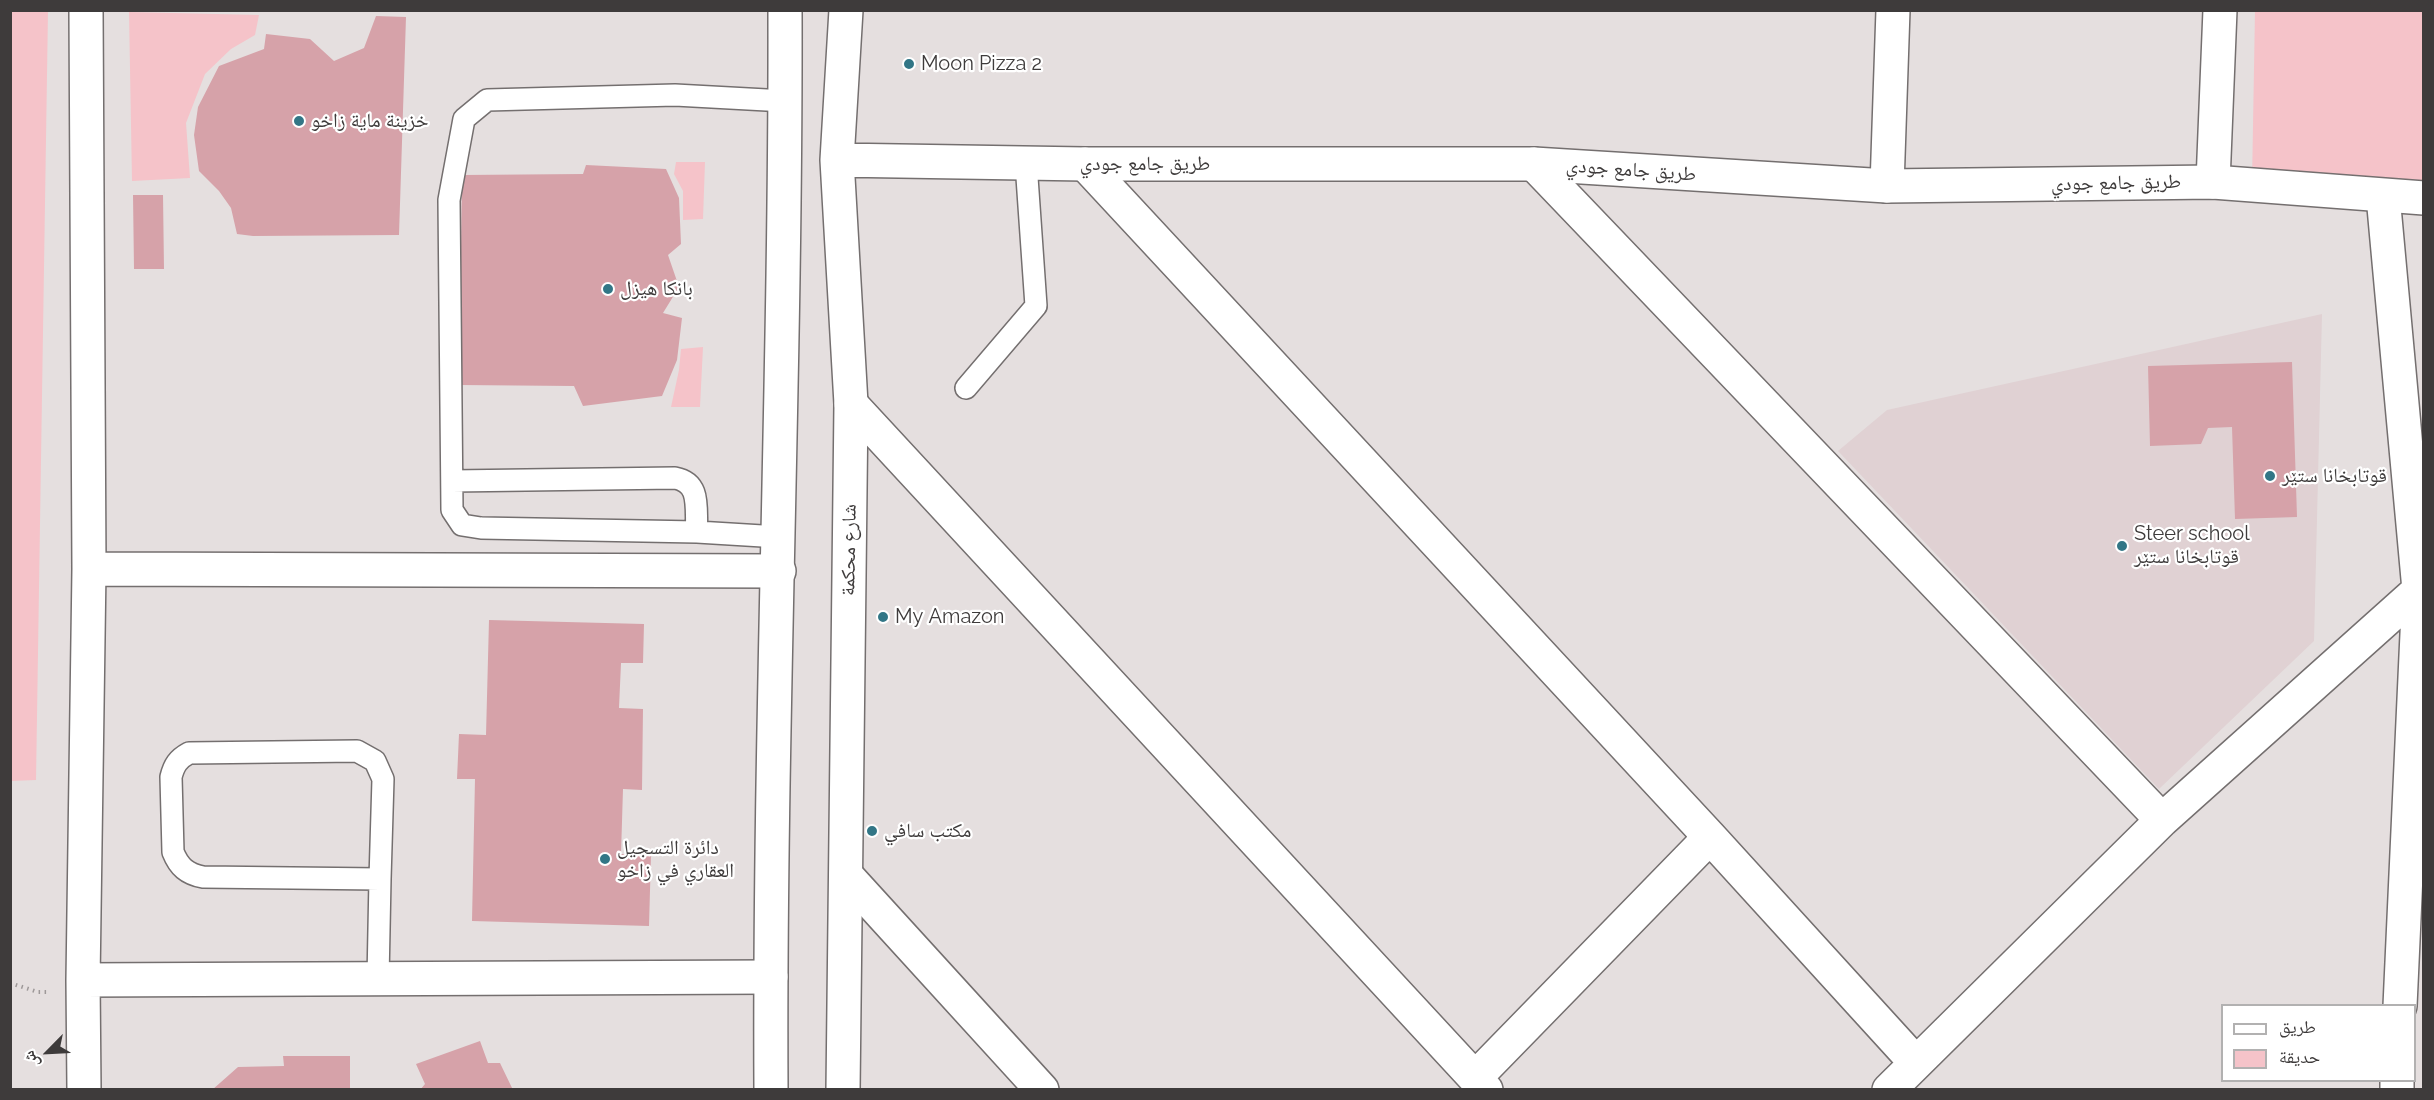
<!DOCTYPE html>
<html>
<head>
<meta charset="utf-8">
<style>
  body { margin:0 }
  #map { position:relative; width:2434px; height:1100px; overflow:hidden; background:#e5dfdf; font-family:Raleway,"Noto Naskh Arabic",sans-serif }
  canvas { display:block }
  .frame { position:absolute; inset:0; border:12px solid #3e3b3b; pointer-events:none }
  .legend { position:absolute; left:2221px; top:1004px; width:195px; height:78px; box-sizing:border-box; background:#fff; border:2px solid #b2b1b1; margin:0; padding:8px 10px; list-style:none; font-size:18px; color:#3e3b3b }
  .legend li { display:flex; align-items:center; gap:12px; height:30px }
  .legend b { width:30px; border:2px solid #b2b1b1 }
  .north { position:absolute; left:18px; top:1022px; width:60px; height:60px; -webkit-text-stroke:4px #fff; paint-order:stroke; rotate:246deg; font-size:16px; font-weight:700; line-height:24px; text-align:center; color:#3e3b3b }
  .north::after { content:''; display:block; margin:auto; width:21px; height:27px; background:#3e3b3b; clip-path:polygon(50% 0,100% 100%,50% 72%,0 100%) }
</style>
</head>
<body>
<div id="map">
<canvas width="2434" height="1100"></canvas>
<div class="frame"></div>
<ul class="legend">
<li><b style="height:8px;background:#fff"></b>طريق</li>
<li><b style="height:16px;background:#f5c3c9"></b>حديقة</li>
</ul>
<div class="north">ش</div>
</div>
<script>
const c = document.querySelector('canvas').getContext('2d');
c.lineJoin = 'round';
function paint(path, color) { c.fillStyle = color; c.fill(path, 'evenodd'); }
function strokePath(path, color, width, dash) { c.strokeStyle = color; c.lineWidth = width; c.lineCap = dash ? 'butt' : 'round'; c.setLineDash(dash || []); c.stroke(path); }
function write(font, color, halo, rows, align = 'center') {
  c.font = font + ' Raleway,"Noto Naskh Arabic",sans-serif'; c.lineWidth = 4.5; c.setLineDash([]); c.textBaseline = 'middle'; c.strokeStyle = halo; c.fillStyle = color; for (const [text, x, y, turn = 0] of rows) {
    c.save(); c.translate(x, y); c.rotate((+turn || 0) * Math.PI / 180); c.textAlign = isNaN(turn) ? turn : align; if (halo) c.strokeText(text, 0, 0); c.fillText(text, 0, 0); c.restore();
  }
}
const built = new Path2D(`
  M2322,314L2314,641L2159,789L1838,451L1887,410Z`);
const green = new Path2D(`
  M10,11H48L36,780L11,781Z
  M2255,11H2423V190L2252,183Z
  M129,12L259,15L255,35L231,49L205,74L186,123L190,178L132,181Z
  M676,162H705L703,219L683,220V191L674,174Z
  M703,347L700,407H671L679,370L681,349Z`);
const building = new Path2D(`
  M376,16L406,17L399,235L253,236L237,234L231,208L219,191L199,171L194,135L198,107L219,66L264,49L266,34L310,39L334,61L364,48Z
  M586,165L666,169L679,198L681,244L668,255L679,287L663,313L682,318L677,360L662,396L583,406L574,386L459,385L462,175L583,174Z
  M133,195H163L164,269H134Z
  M2292,362L2297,517L2235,519L2232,427L2208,428L2201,444L2150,446L2148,366Z
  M489,620L644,624L643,663H621L619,708L643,709L642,790L623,789L621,854L651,855L649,926L472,921L475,779H457L459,734L486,735Z
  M480,1041L488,1063H500L513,1090H420L425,1084L416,1064Z
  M283,1056H350V1090H212L238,1067L284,1066Z`);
const path = new Path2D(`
  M10,983L38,992H47`);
const lane = new Path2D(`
  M966,388L1036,306L1026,163
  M452,481L675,478C702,483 695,509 697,532
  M779,537L697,532L481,528L462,525L452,510L449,200L464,119L487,100L675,95L785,101
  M357,751L375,761L383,779L380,879L203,877C187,874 179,867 173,852L171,777C174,765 178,759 189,753Z
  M378,979L380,879`);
const street = new Path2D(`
  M1085,164L1710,837L1916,1063
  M1534,164L2162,820
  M2213,182L2220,10
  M1887,186L1893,10
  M2383,196L2419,590L2400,1006
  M851,404L1486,1090
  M89,569L779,571
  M846,875L1042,1090
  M83,980L771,977
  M1475,1078L1710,837
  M84,1090L83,980L89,569L86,10
  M1889,1090L2162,820L2419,590
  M2397,1090V1080`);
const secondary = new Path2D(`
  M837,160L1085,164H1534L1887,186L2213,182L2424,198
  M771,1090C769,730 786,370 785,10
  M843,1090L851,404L837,160L846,10`);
const markers = [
  [909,64,6,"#327686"],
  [299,121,6,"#327686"],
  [608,289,6,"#327686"],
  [2270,476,6,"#327686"],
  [2122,546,6,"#327686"],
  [883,617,6,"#327686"],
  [872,831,6,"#327686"],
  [605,859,6,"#327686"]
];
const poiNames = [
  ["Moon Pizza 2",921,64],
  ["خزينة ماية زاخو",311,121],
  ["بانکا هیزل",620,289],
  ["قوتابخانا ستێر",2282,476],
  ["Steer school",2134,534],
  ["قوتابخانا ستێر",2134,557],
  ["My Amazon",895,617],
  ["مكتب سافي",884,831],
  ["دائرة التسجيل",617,848],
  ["العقاري في زاخو",617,871]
];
const streetNames = [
  ["طريق جامع جودي",1145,164],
  ["طريق جامع جودي",1631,170,4],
  ["طريق جامع جودي",2116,183,-1],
  ["شارع محكمة",849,550,-89]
];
paint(built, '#e0d1d3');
paint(green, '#f5c3c9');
paint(building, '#d6a2a9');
strokePath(lane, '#746f6f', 24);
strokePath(street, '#746f6f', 36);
strokePath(secondary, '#746f6f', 36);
strokePath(path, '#9e9999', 4, [1.5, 4.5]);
strokePath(lane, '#fff', 21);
strokePath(street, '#fff', 33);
strokePath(secondary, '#fff', 33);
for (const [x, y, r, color] of markers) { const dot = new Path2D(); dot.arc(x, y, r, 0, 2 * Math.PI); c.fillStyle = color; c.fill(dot); strokePath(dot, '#fff', 2); }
write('20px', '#3e3b3b', '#fff', poiNames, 'left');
write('20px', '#3e3b3b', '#fff', streetNames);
</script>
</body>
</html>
